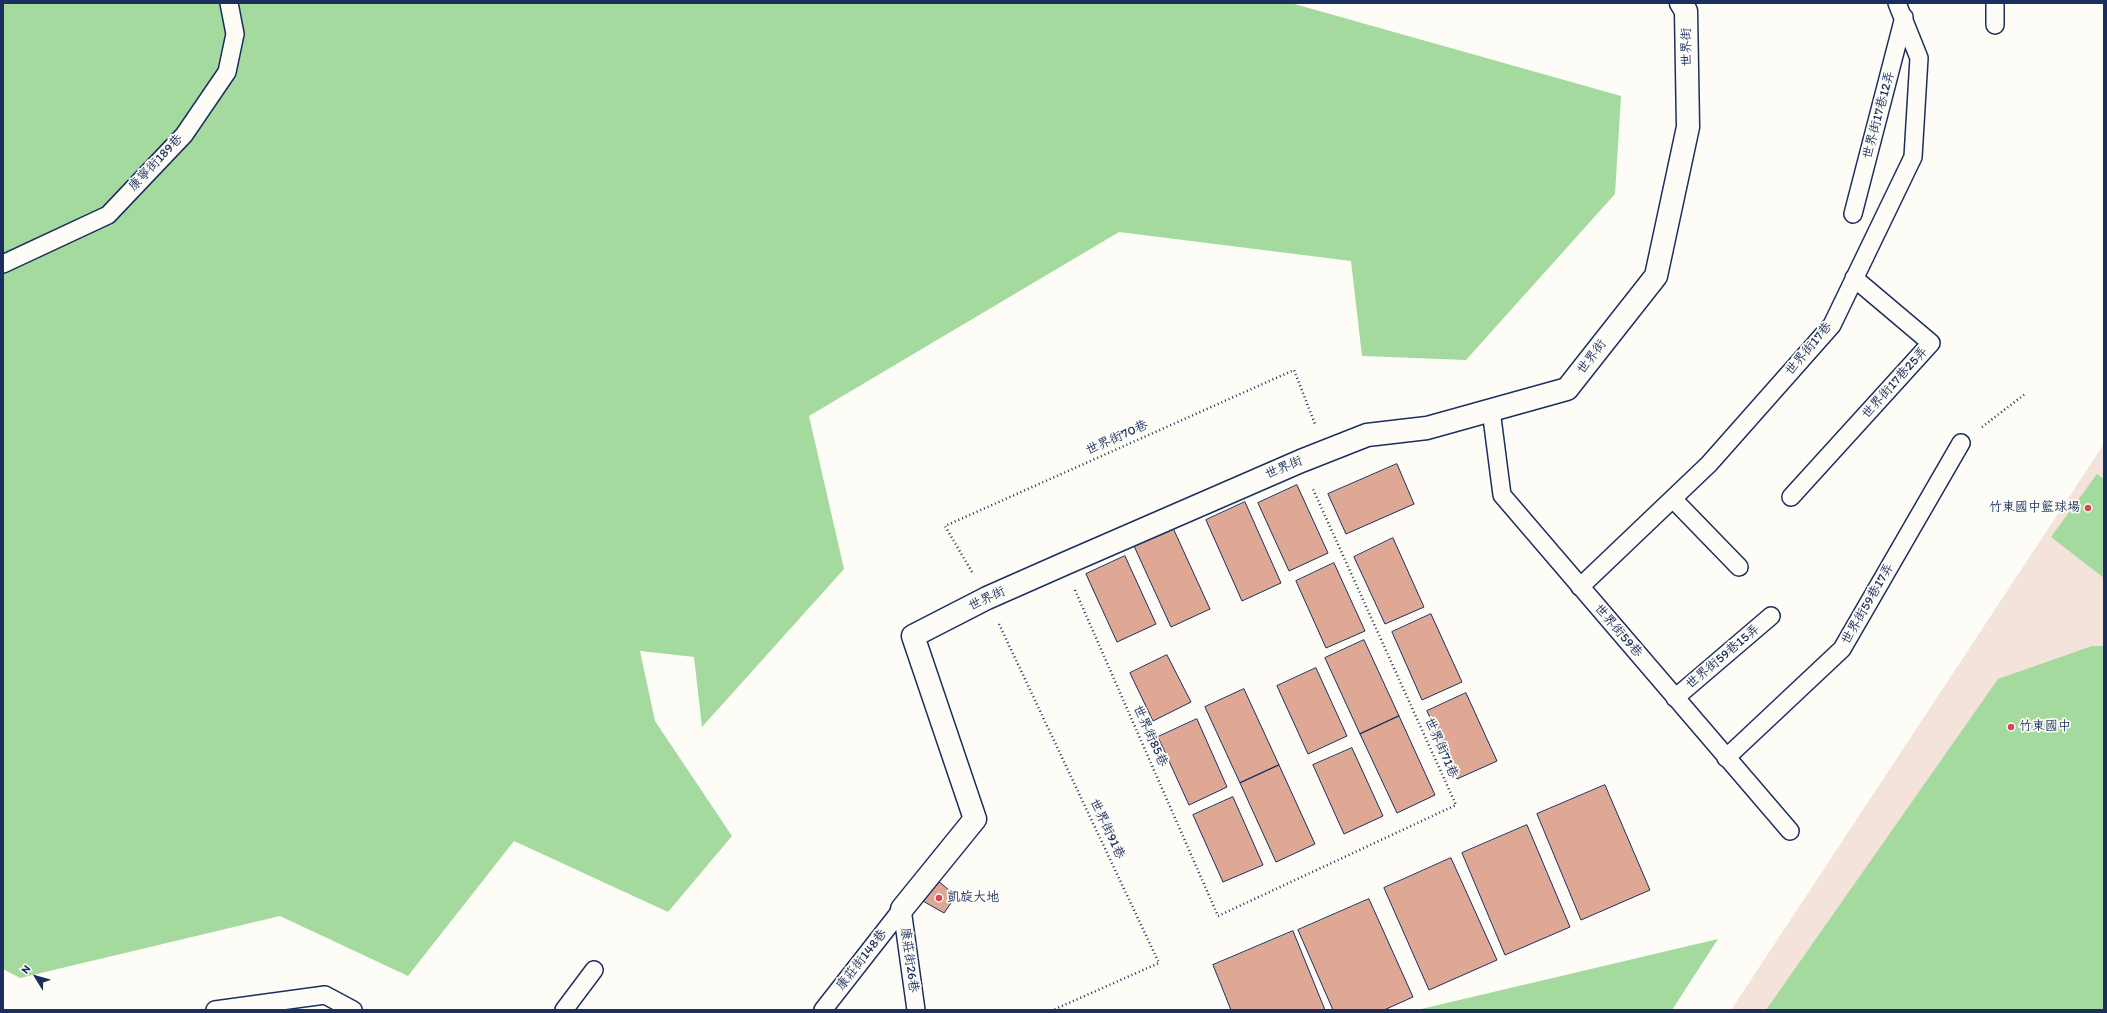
<!DOCTYPE html>
<html>
<head>
<meta charset="utf-8">
<style>
  body { margin:0 }
  #map { position:relative; width:2107px; height:1013px; overflow:hidden; background:#fdfcf7; font-family:Itim,sans-serif }
  canvas { display:block }
  .frame { position:absolute; inset:0; border:4px solid #1b2f5e; pointer-events:none }
  .north { position:absolute; left:16px; top:957px; width:40px; height:40px; -webkit-text-stroke:3px #fdfcf7; paint-order:stroke; rotate:307deg; font-size:11px; font-weight:700; line-height:16px; text-align:center; color:#1b2f5e }
  .north::after { content:''; display:block; margin:auto; width:14px; height:18px; background:#1b2f5e; clip-path:polygon(50% 0,100% 100%,50% 72%,0 100%) }
</style>
</head>
<body>
<div id="map">
<canvas width="2107" height="1013"></canvas>
<div class="frame"></div>
<div class="north">N</div>
</div>
<script>
const c = document.querySelector('canvas').getContext('2d');
c.lineJoin = 'round';
function paint(path, color) { c.fillStyle = color; c.fill(path, 'evenodd'); }
function strokePath(path, color, width, dash) { c.strokeStyle = color; c.lineWidth = width; c.lineCap = dash ? 'butt' : 'round'; c.setLineDash(dash || []); c.stroke(path); }
function write(font, color, halo, rows, align = 'center') {
  c.font = font + ' Itim,"LXGW WenKai TC",sans-serif'; c.lineWidth = 3.5; c.setLineDash([]); c.textBaseline = 'middle'; c.strokeStyle = halo; c.fillStyle = color; for (const [text, x, y, turn = 0] of rows) {
    c.save(); c.translate(x, y); c.rotate((+turn || 0) * Math.PI / 180); c.textAlign = isNaN(turn) ? turn : align; if (halo) c.strokeText(text, 0, 0); c.fillText(text, 0, 0); c.restore();
  }
}
const built = new Path2D(`
  M2104,444V1010H1731Z`);
const green = new Path2D(`
  M3,3H1291L1621,96L1615,194L1466,360L1362,356L1351,261L1119,232L809,416L844,569L702,727L694,657L640,651L655,721L732,836L668,912L514,841L408,976L280,916L20,978L3,969Z
  M2097,474L2104,479V578L2051,537Z
  M2092,646H2104V1010H1766L1998,679Z
  M1718,939L1672,1010H1417Z`);
const building = new Path2D(`
  M1397,464L1414,504L1346,534L1328,494Z
  M1297,485L1328,553L1289,571L1258,503Z
  M1245,502L1281,583L1242,601L1206,520Z
  M1173,528L1210,609L1171,627L1134,546Z
  M1393,538L1424,607L1385,624L1354,557Z
  M1125,556L1156,624L1117,642L1086,574Z
  M1334,563L1365,631L1326,648L1296,581Z
  M1431,614L1462,682L1422,700L1392,632Z
  M1364,640L1399,716L1360,734L1325,658Z
  M1167,655L1191,702L1153,721L1130,673Z
  M1316,668L1347,736L1308,754L1277,686Z
  M1244,689L1279,765L1240,783L1205,707Z
  M1466,693L1497,761L1457,779L1427,711Z
  M1399,716L1435,795L1397,813L1360,734Z
  M1197,719L1227,787L1189,805L1158,737Z
  M1352,748L1383,816L1344,834L1313,765Z
  M1279,765L1315,844L1276,862L1240,783Z
  M1605,785L1650,890L1581,920L1537,814Z
  M1233,797L1263,865L1223,882L1193,815Z
  M1527,825L1570,927L1505,955L1462,853Z
  M1451,858L1497,960L1429,990L1384,888Z
  M937,880L956,896L944,913L921,900Z
  M1369,899L1413,997L1384,1010H1333L1298,930Z
  M1293,931L1325,1010H1231L1213,965Z`);
const path = new Path2D(`
  M1982,427L2025,394
  M972,572L945,526L1294,370L1315,424
  M1075,590L1218,916L1456,805L1312,487
  M999,624L1159,963L1053,1010`);
const service = new Path2D(`
  M1995,3V25
  M1853,214L1904,17
  M3,264L108,215L184,135L227,72L235,34L229,3
  M1491,410L1502,495L1790,831
  M1791,497L1931,343L1854,278
  M1673,499L1739,567
  M1580,587L1709,464L1832,325L1913,157L1919,58L1897,3
  M1675,698L1771,616
  M1726,758L1842,649L1961,443
  M902,909L916,1010
  M215,1010L325,995L353,1010
  M564,1010L594,970
  M823,1010L902,909`);
const minor = new Path2D(`
  M902,909L975,819L913,636L987,598L1064,564L1301,461L1367,435L1427,428L1567,389L1656,276L1688,127L1686,11L1681,3`);
const markers = [
  [2088,508,4,"#d1495b"],
  [2011,727,4,"#d1495b"],
  [939,898,4,"#d1495b"]
];
const streetNames = [
  ["世界街",1687,47,-91],
  ["世界街17巷12弄",1879,115,-75],
  ["康寧街189巷",156,163,-47],
  ["世界街17巷",1809,349,-50],
  ["世界街",1592,357,-53],
  ["世界街17巷25弄",1895,383,-48],
  ["世界街70巷",1117,438,-24],
  ["世界街",1284,468,-23],
  ["世界街",987,599,-25],
  ["世界街59巷17弄",1868,604,-60],
  ["世界街59巷",1618,631,49],
  ["世界街59巷15弄",1723,657,-40],
  ["世界街85巷",1150,736,66],
  ["世界街71巷",1441,748,66],
  ["世界街91巷",1107,829,65],
  ["康莊街148巷",862,960,-52],
  ["康莊街26巷",909,960,82]
];
const poiNames = [
  ["竹東國中籃球場",2080,508,"right"],
  ["竹東國中",2019,727],
  ["凱旋大地",947,898]
];
paint(built, '#f4e3da');
paint(green, '#a4da9d');
paint(building, '#dfa895');
strokePath(building, '#1b2f5e', 1);
strokePath(service, '#1b2f5e', 20);
strokePath(minor, '#1b2f5e', 25);
strokePath(path, '#1b2f5e', 2.5, [1, 3]);
strokePath(service, '#fdfcf7', 17);
strokePath(minor, '#fdfcf7', 22);
for (const [x, y, r, color] of markers) { const dot = new Path2D(); dot.arc(x, y, r, 0, 2 * Math.PI); c.fillStyle = color; c.fill(dot); strokePath(dot, '#fdfcf7', 1.5); }
write('13px', '#1b2f5e', '#fdfcf7', streetNames);
write('13px', '#1b2f5e', '#fdfcf7', poiNames, 'left');
</script>
</body>
</html>
